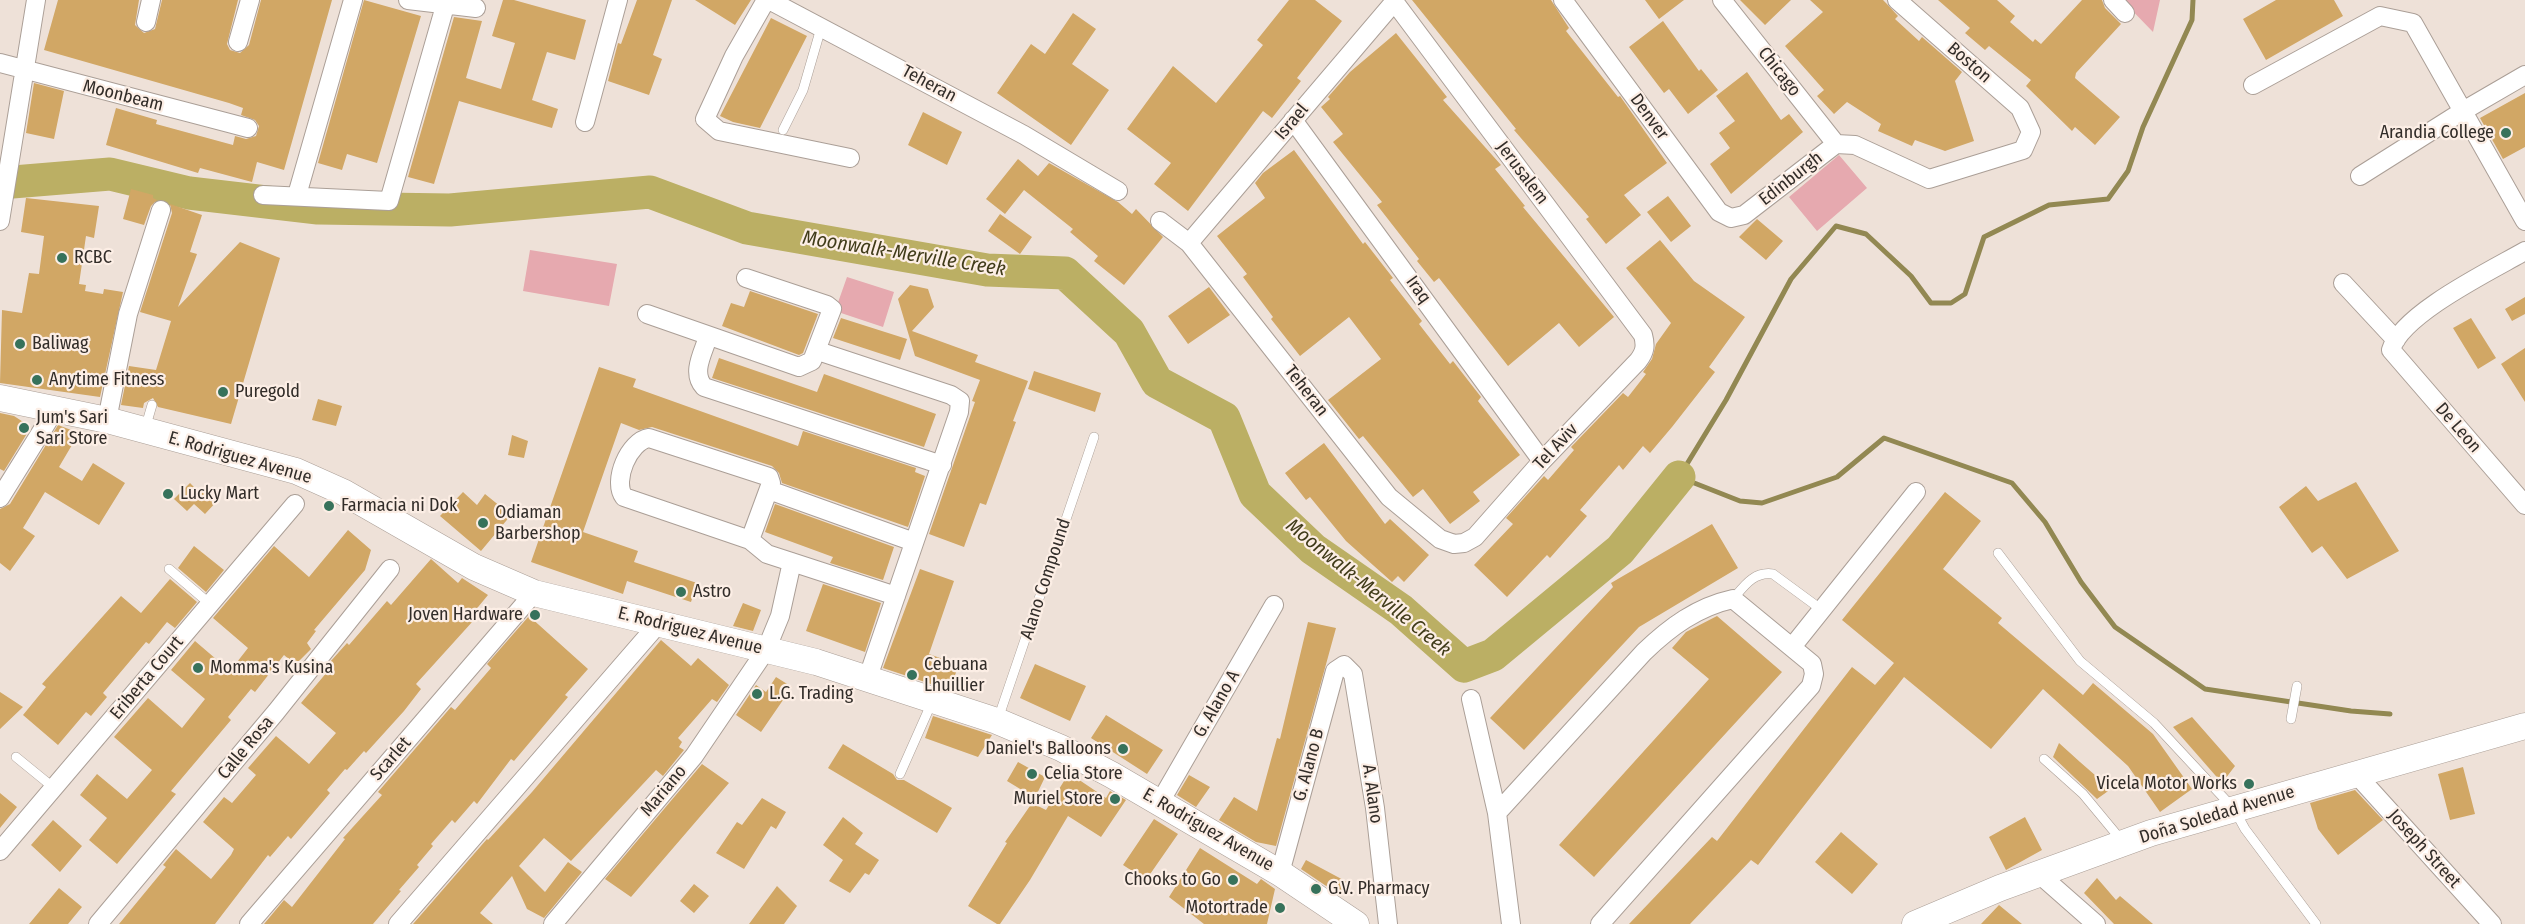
<!DOCTYPE html>
<html>
<head>
<meta charset="utf-8">
<style>
  body { margin:0 }
  canvas { display:block; background:#eee1d8 }
</style>
</head>
<body>
<canvas width="2525" height="924"></canvas>
<script>
const c = document.querySelector('canvas').getContext('2d');
c.lineJoin = 'round';
function paint(path, color) { c.fillStyle = color; c.fill(path, 'evenodd'); }
function strokePath(path, color, width, dash) { c.strokeStyle = color; c.lineWidth = width; c.lineCap = dash ? 'butt' : 'round'; c.setLineDash(dash || []); c.stroke(path); }
function write(font, color, halo, rows, align = 'center') {
  c.font = font + ' "Fira Sans Condensed",sans-serif'; c.lineWidth = 4.5; c.setLineDash([]); c.textBaseline = 'middle'; c.strokeStyle = halo; c.fillStyle = color; for (const [text, x, y, turn = 0] of rows) {
    c.save(); c.translate(x, y); c.rotate((+turn || 0) * Math.PI / 180); c.textAlign = isNaN(turn) ? turn : align; if (halo) c.strokeText(text, 0, 0); c.fillText(text, 0, 0); c.restore();
  }
}
const green = new Path2D(`
  M2122,0H2160L2153,32Z
  M1839,155L1867,188L1817,231L1789,197Z
  M530,250L617,264L609,306L523,291Z
  M847,277L894,292L883,327L835,311Z`);
const stream = new Path2D(`
  M2193,0L2192,20L2143,127L2128,171L2108,199L2049,205L1984,237L1965,294L1951,303H1931L1911,276L1866,234L1836,226L1791,279L1726,400L1679,477L1740,501L1762,503L1837,477L1884,438L2012,483L2045,522L2081,582L2115,627L2205,689L2351,711L2390,714`);
const river = new Path2D(`
  M0,183L110,174L189,193L318,208L450,210L650,192L747,228L987,270L1065,273L1129,332L1157,382L1224,418L1255,494L1313,549L1401,610L1464,666L1493,655L1620,550L1679,477`);
const building = new Path2D(`
  M58,0H139L135,25L144,33L155,29L162,0H238L227,44L230,50L240,53L249,45L261,0H332L284,170L257,162L252,182L200,168L198,173L106,145L116,108L157,120L156,124L233,145L235,136L246,139L256,136L259,126L255,120L241,115L243,108L229,103L44,50Z
  M364,0L421,16L377,163L347,154L342,170L318,163Z
  M503,0H514L586,20L575,60L547,52L532,100L558,109L552,128L459,101L434,184L408,177L454,17L482,21L466,78L501,89L515,43L492,36Z
  M637,0H672L653,55L662,59L649,95L608,81L618,43L621,44Z
  M695,0H751L735,25Z
  M1289,0H1315L1342,21L1297,78L1301,81L1272,118L1263,111L1188,211L1154,184L1171,163L1127,129L1173,66L1216,103L1263,45L1257,40Z
  M1412,0H1551L1569,28L1566,31L1618,97L1620,96L1667,163L1624,195L1641,215L1606,244L1586,219L1589,217L1514,130L1516,129Z
  M1645,0H1684L1659,19Z
  M1740,0H1791L1765,25Z
  M1810,0H1883L1886,3L1898,16L1895,19L1919,41L1922,37L1962,72L1955,81L1974,141L1945,151L1915,140L1912,146L1878,131L1881,124L1847,102L1834,114L1817,96L1824,90L1785,46L1823,12Z
  M1938,0H1997L2015,16L2010,22L2033,42L2035,39L2041,44L2082,0H2102L2105,8L2121,24L2076,73L2075,78L2120,117L2095,145L2075,127L2072,131L2026,86L2031,80L1989,46L1985,50L1965,33L1970,28Z
  M2276,0H2334L2343,16L2266,60L2243,19Z
  M1073,13L1096,29L1072,64L1109,90L1071,145L997,93L1031,44L1045,54Z
  M771,18L807,36L760,128L733,122L720,116Z
  M1663,21L1699,71L1701,69L1718,90L1688,114L1669,89L1664,93L1629,47Z
  M1396,33L1447,97L1443,100L1501,165L1495,169L1525,206L1523,207L1614,317L1579,347L1559,323L1508,366L1439,278L1434,282L1417,261L1419,259L1377,205L1382,202L1333,142L1343,134L1321,107L1330,99L1328,97L1350,72Z
  M1747,72L1781,120L1789,114L1803,132L1731,194L1710,164L1730,148L1719,133L1735,121L1716,96Z
  M34,83L64,91L54,139L26,133Z
  M2525,93V147L2503,159L2480,118Z
  M923,112L962,132L947,165L908,145Z
  M1294,150L1363,244L1365,242L1393,278L1390,280L1422,321L1419,324L1450,364L1453,361L1481,397L1478,401L1520,455L1473,492L1480,501L1450,524L1423,489L1413,497L1363,436L1359,439L1328,400L1381,359L1349,317L1300,356L1271,319L1273,317L1243,277L1247,274L1217,236L1265,198L1255,183L1263,173Z
  M1018,159L1038,176L1049,163L1118,202L1132,214L1136,209L1163,237L1124,285L1094,261L1098,256L1070,232L1073,229L1024,190L1005,214L986,199Z
  M131,189L153,195V198L157,200L151,206L144,225L123,219Z
  M1668,196L1691,226L1671,242L1647,212Z
  M26,198L99,206L94,238L86,236L79,284L86,285L85,291L103,294L104,289L123,292L100,397L0,383L2,310L22,313L29,273L39,274L44,236L21,232Z
  M170,204L202,215L190,252L197,254L178,307L240,242L280,258L231,424L158,407L153,398L144,403L143,408L121,405L129,366L156,370L171,321L140,312L172,213Z
  M1000,214L1032,237L1020,254L988,231Z
  M1757,219L1783,241L1766,260L1739,237Z
  M1660,240L1694,281L1745,317L1709,367L1715,372L1672,427L1650,453L1643,446L1623,470L1619,465L1580,510L1587,516L1550,558L1547,555L1507,597L1474,565L1513,524L1506,518L1544,476L1548,480L1574,450L1571,447L1623,393L1628,397L1646,374L1643,372L1652,359L1656,344L1671,323L1626,268Z
  M910,285L928,289L934,307L912,331L978,355L975,362L1028,381L1013,421L1016,422L986,505L980,503L964,547L929,534L975,402L972,401L980,380L915,356L898,299Z
  M1209,287L1230,315L1188,344L1168,316Z
  M750,291L818,314L803,353L799,355L722,326L731,303L744,307Z
  M2525,297V314L2512,321L2505,309Z
  M841,318L907,339L900,360L833,338Z
  M2471,318L2496,358L2478,369L2453,328Z
  M2525,348V402L2501,364Z
  M719,358L817,392L824,374L936,414L924,447L712,378Z
  M599,367L636,379L633,387L798,446L803,431L916,468L915,472L925,476L908,527L782,483L779,473L772,466L652,427L639,430L621,423L583,532L638,551L634,562L697,583L691,602L627,581L623,594L531,562Z
  M1034,371L1101,393L1095,412L1028,389Z
  M318,399L342,406L336,426L312,420Z
  M0,413L14,416L31,427L4,471L0,469Z
  M58,425L79,433L59,467L82,481L93,463L125,483L99,525L45,492L23,528L35,536L10,571L0,563V509L10,504Z
  M512,435L528,441L524,458L508,455Z
  M1324,443L1385,524L1390,519L1429,555L1404,582L1398,576L1392,582L1346,541L1310,497L1306,500L1285,473Z
  M2356,482L2399,551L2347,579L2322,546L2312,553L2279,507L2306,486L2318,501Z
  M190,483L200,493L205,487L218,500L205,514L194,504L187,511L174,499Z
  M463,492L477,505L485,494L511,515L481,551L440,516Z
  M1945,492L1981,521L1943,569L2002,618L1998,623L2083,695L2093,683L2153,734L2192,789L2160,812L2128,766L2043,689L1991,749L1904,677L1758,865L1751,860L1690,924H1629L1712,837L1717,841L1852,667L1875,685L1894,663L1842,620Z
  M775,504L894,547L883,580L830,563L833,557L765,532Z
  M1712,524L1738,568L1639,627L1524,750L1490,718L1613,587L1611,583Z
  M348,530L371,550L365,570L314,630L316,631L307,643L311,649L299,661L292,662L284,655L255,692L251,689L228,717L231,720L171,791L176,794L117,864L89,840L107,818L80,795L97,774L127,799L152,770L114,737L148,698L182,728L205,699L171,670L195,641L230,671L248,648L213,618L274,546L309,577Z
  M194,546L224,570L206,592L178,568Z
  M431,559L458,583L462,578L488,595L469,618L473,621L416,684L421,689L404,711L366,753L364,751L347,770L345,769L327,790L330,793L291,839L288,836L270,857L268,855L215,924H119L166,867L163,865L176,849L211,879L231,855L234,849L203,822L224,797L232,803L256,775L248,768L276,736L309,764L336,733L301,703L333,665L330,662L347,643L349,645L387,601L391,605Z
  M920,569L954,581L929,654L959,665L949,690L883,668Z
  M170,579L197,602L175,628L167,622L149,644L146,642L103,693L107,697L91,716L86,712L58,745L23,715L46,687L42,684L121,596L141,613Z
  M823,584L881,603L865,652L806,631Z
  M743,603L761,610L753,631L733,626Z
  M529,616L588,669L565,695L568,697L514,761L511,759L477,804L474,801L455,823L452,820L431,844L433,846L417,865L419,867L399,890L401,891L373,924H264L284,900L292,907L345,839L343,838L382,795L378,792L451,707L455,710L491,668L487,664Z
  M1717,616L1782,672L1594,877L1559,845L1709,679L1672,648L1686,632Z
  M1308,622L1336,628L1276,846L1256,842L1219,820L1234,797L1257,811L1277,738L1280,739Z
  M661,640L691,666L698,658L729,685L717,702L712,699L678,738L682,742L679,747L684,750L663,776L656,770L571,861L544,838L519,866L545,892L568,862L582,872L544,918L527,909L512,876L480,913L493,924H413L487,839L488,840L532,792Z
  M1035,664L1086,686L1070,721L1020,698Z
  M776,677L792,687L761,732L736,715L756,685L766,692Z
  M0,692L23,707L0,729Z
  M1106,715L1163,750L1147,774L1091,738Z
  M933,716L992,735L978,757L925,738Z
  M2192,717L2235,766L2222,783L2173,727Z
  M2059,743L2080,762L2111,789L2097,799L2053,757Z
  M843,744L893,774L897,780H904L952,808L937,833L828,768Z
  M1018,762L1045,777L1035,798L1007,781Z
  M702,764L729,783L631,897L605,879Z
  M2463,767L2475,814L2450,820L2438,774Z
  M1069,773L1106,798L1110,791L1126,800L1101,837L1068,816L1030,880L1000,924H997L968,906L1007,843L1005,842L1032,803L1046,810Z
  M1189,775L1210,787L1196,807L1177,795Z
  M2355,790L2383,820L2338,855L2318,829L2310,803Z
  M0,793L17,807L0,828Z
  M762,798L786,812L776,829L771,826L744,869L716,853L737,822L742,825Z
  M843,817L863,833L855,844L879,860L869,875L865,873L850,893L829,881L843,860L823,845Z
  M2025,817L2042,850L2006,870L1989,837Z
  M1154,819L1178,834L1146,880L1123,865Z
  M53,820L82,846L60,872L31,845Z
  M1841,832L1878,864L1852,894L1815,862Z
  M1200,848L1257,884L1261,879L1275,889L1267,924H1204L1169,897Z
  M1306,860L1349,883L1341,896L1301,869Z
  M2097,878L2116,900L2120,896L2153,924H2114L2084,893Z
  M694,884L709,896L694,913L680,901Z
  M777,886L797,906L784,924H749Z
  M59,888L82,907L68,924H29Z
  M1999,905L2022,924H1981Z`);
const service = new Path2D(`
  M783,130L803,90L821,28
  M145,429L152,405
  M1998,553L2080,661L2154,723L2234,809L2245,829L2316,924
  M169,569L210,604
  M1733,599C1744,586 1754,571 1773,574L1822,610
  M998,719L1094,437
  M2291,719L2297,686
  M16,757L54,788
  M2044,759L2083,794L2122,841
  M900,774L932,702`);
const minor = new Path2D(`
  M408,0L476,8
  M766,0L734,56L705,119L719,131L850,158
  M769,0L1024,135L1118,191
  M1563,0L1719,212L1731,218L1744,215L1836,144L1855,145L1929,179L2023,150L2031,132L2020,108L1897,0
  M1722,0L1836,144
  M2113,0L2125,13
  M146,22L151,0
  M238,42L250,0
  M0,63L248,128
  M2253,85L2380,16L2413,23L2525,221
  M1293,120L1542,461
  M585,122L618,0
  M2360,176L2463,111L2525,75
  M263,195L389,201L445,6
  M297,195L353,0
  M0,221L36,0
  M1160,221L1189,243L1389,497L1440,539L1454,544L1464,543L1475,537L1542,461L1638,361C1645,352 1646,346 1643,335L1393,0
  M1189,243L1395,1
  M2525,251C2492,270 2401,314 2391,350L2525,505
  M2343,283L2396,340
  M647,314L799,367L812,361L832,309L827,305L746,278
  M708,337C703,353 691,373 704,387L942,465
  M818,351L951,395L960,401L959,412L868,677
  M107,420L128,314L161,210
  M769,490L914,542
  M0,498L56,408
  M750,540L771,483L769,477L649,438C629,441 612,481 624,497L750,540L767,554L896,596
  M1792,647L1916,492
  M1471,699L1497,813L1511,924
  M2356,774L2492,924
  M1160,802L1274,605
  M1497,813L1644,652C1670,627 1697,607 1733,599L1812,664L1814,674L1811,686L1600,924
  M0,851L295,504
  M1280,873L1335,671L1344,665L1353,674L1375,808L1388,924
  M2038,873L2096,924
  M98,924L276,712L390,569
  M249,924L534,593
  M398,924L659,623
  M553,924L694,756L766,650L780,616L792,562`);
const secondary = new Path2D(`
  M0,398L107,420L296,471L343,492L474,567L534,593L816,662L997,721L1061,748L1112,775L1280,873L1356,924
  M1915,924L2000,888L2151,833L2525,726`);
const markers = [
  [2506,133,6,"#37725b"],
  [62,258,6,"#37725b"],
  [20,344,6,"#37725b"],
  [37,380,6,"#37725b"],
  [223,392,6,"#37725b"],
  [24,428,6,"#37725b"],
  [168,494,6,"#37725b"],
  [329,506,6,"#37725b"],
  [483,523,6,"#37725b"],
  [681,592,6,"#37725b"],
  [535,615,6,"#37725b"],
  [198,668,6,"#37725b"],
  [912,675,6,"#37725b"],
  [757,694,6,"#37725b"],
  [1123,749,6,"#37725b"],
  [1032,774,6,"#37725b"],
  [2249,784,6,"#37725b"],
  [1115,799,6,"#37725b"],
  [1233,880,6,"#37725b"],
  [1316,889,6,"#37725b"],
  [1280,908,6,"#37725b"]
];
const streetNames = [
  ["Boston",1969,63,41],
  ["Chicago",1779,72,52],
  ["Teheran",929,84,28],
  ["Moonbeam",123,96,14],
  ["Denver",1649,117,54],
  ["Israel",1292,122,-50],
  ["Jerusalem",1522,173,53],
  ["Edinburgh",1791,179,-38],
  ["Iraq",1418,290,54],
  ["Teheran",1306,391,52],
  ["De Leon",2458,428,49],
  ["Tel Aviv",1556,447,-47],
  ["E. Rodriguez Avenue",240,458,16],
  ["Alano Compound",1046,579,-72],
  ["E. Rodriguez Avenue",690,631,14],
  ["Eriberta Court",147,678,-50],
  ["G. Alano A",1217,704,-60],
  ["Calle Rosa",246,748,-50],
  ["Scarlet",391,759,-49],
  ["G. Alano B",1309,765,-75],
  ["Mariano",664,791,-50],
  ["A. Alano",1372,794,82],
  ["Doña Soledad Avenue",2217,815,-17],
  ["E. Rodriguez Avenue",1208,830,30],
  ["Joseph Street",2424,849,48]
];
const poiNames = [
  ["Arandia College",2494,133,"right"],
  ["RCBC",74,258],
  ["Baliwag",32,344],
  ["Anytime Fitness",49,380],
  ["Puregold",235,392],
  ["Jum's Sari",36,418],
  ["Sari Store",36,439],
  ["Lucky Mart",180,494],
  ["Farmacia ni Dok",341,506],
  ["Odiaman",495,513],
  ["Barbershop",495,534],
  ["Astro",693,592],
  ["Joven Hardware",523,615,"right"],
  ["Cebuana",924,665],
  ["Lhuillier",924,686],
  ["Momma's Kusina",210,668],
  ["L.G. Trading",769,694],
  ["Daniel's Balloons",1111,749,"right"],
  ["Celia Store",1044,774],
  ["Vicela Motor Works",2237,784,"right"],
  ["Muriel Store",1103,799,"right"],
  ["Chooks to Go",1221,880,"right"],
  ["G.V. Pharmacy",1328,889],
  ["Motortrade",1268,908,"right"]
];
const waterNames = [
  ["Moonwalk-Merville Creek",904,254,9],
  ["Moonwalk-Merville Creek",1368,588,39]
];
paint(green, '#e6a9af');
strokePath(stream, '#928852', 5);
strokePath(river, '#bbaf64', 33);
paint(building, '#d1a765');
strokePath(service, '#ab9f97', 10);
strokePath(minor, '#ab9f97', 20);
strokePath(secondary, '#ab9f97', 27);
strokePath(service, '#fff', 9);
strokePath(minor, '#fff', 18);
strokePath(secondary, '#fff', 26);
for (const [x, y, r, color] of markers) { const dot = new Path2D(); dot.arc(x, y, r, 0, 2 * Math.PI); c.fillStyle = color; c.fill(dot); strokePath(dot, '#fceee5', 2); }
write('18px', '#322d29', '#fceee5', streetNames);
write('18px', '#322d29', '#fceee5', poiNames, 'left');
write('italic 20px', '#413c1a', '#fceee5', waterNames);
</script>
</body>
</html>
